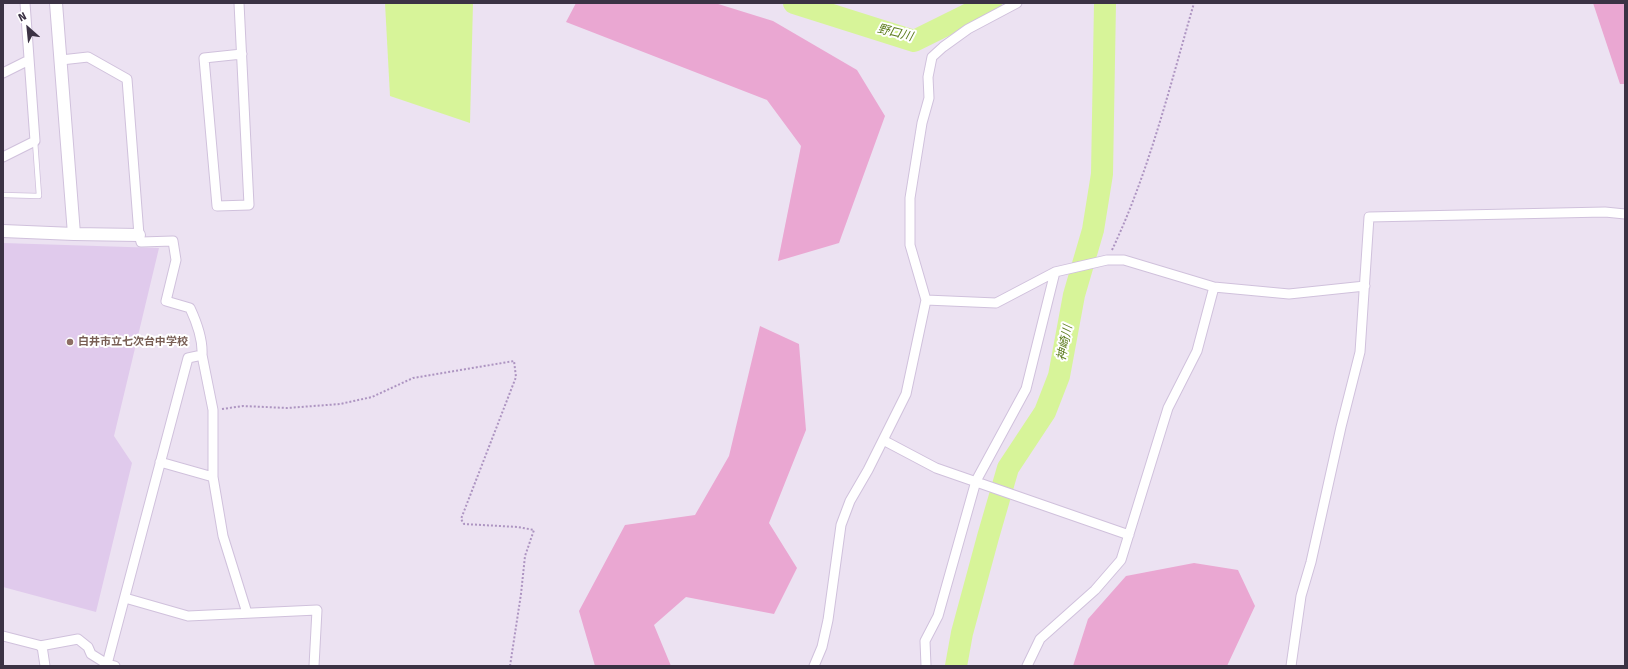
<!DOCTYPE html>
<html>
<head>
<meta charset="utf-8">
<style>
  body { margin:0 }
  #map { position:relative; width:1628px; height:669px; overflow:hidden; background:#ece2f2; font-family:"Fira Sans",sans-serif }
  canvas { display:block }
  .frame { position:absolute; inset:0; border:4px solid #3b3244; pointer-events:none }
  .north { position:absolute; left:8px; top:8px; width:40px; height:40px; -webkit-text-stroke:3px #fff; paint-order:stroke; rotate:333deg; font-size:11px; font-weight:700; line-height:16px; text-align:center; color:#3b3244 }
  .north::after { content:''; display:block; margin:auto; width:14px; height:18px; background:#3b3244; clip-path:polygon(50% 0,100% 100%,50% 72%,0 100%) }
</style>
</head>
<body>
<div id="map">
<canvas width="1628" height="669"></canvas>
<div class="frame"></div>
<div class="north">N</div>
</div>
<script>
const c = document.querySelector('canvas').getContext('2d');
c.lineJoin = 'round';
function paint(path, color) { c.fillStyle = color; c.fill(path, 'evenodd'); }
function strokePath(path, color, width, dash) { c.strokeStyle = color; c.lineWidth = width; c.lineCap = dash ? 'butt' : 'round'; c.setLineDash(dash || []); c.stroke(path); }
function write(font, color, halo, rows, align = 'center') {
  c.font = font + ' "Fira Sans","Noto Sans JP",sans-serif'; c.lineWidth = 4; c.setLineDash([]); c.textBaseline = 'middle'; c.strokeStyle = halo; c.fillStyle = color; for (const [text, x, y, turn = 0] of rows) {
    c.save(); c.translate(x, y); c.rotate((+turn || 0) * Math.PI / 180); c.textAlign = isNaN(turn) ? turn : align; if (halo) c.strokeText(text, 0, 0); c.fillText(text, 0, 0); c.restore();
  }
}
const education = new Path2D(`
  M3,243L159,248L114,436L132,463L96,612L3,587Z`);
const green = new Path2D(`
  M576,3H715L773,21L857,70L885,116L839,243L778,261L801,146L767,100L566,22Z
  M1593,3H1625V84H1620Z
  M760,326L799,344L806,430L769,523L797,568L774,614L686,597L654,625L671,666H595L579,611L625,525L695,515L729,456Z
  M1194,563L1238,570L1255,606L1227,666H1073L1088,619L1126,576Z`);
const water = new Path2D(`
  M385,3H473L470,123L390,96Z`);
const river = new Path2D(`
  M794,3L914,41L991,3
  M956,666L962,633L988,537L1008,468L1045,412L1059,376L1074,295L1093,230L1102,174L1105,3`);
const path = new Path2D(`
  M1112,250C1149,172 1170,86 1194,3
  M222,409L243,406L287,408L340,404L372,397L413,378L514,361L516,377L461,519L464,524L518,527L534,530L525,556L521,594L510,666`);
const service = new Path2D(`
  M3,195L39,196L35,141`);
const minor = new Path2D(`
  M239,3L249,205L217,206L204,58L242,54
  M61,60L88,57L127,79L139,235L141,242L173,241L176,260L166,301L190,308C197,323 203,339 202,355L213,410V477L223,536L247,613
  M3,73L29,60
  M3,157L35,141L25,3
  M926,300L996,303L1055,272L1107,260H1124L1214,287L1289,294L1365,286
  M883,440L936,468L1129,535
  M160,462L213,477
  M125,598L188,616L317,610L314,666
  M3,636L42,646L45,666
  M40,646L78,639L88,647L91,654L107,664L115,666
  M107,664L188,358L202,355
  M814,666L822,647L828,620L841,525L850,501L868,470L906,394L926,300L910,245V198L922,123L929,98L928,77L932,57L943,47L968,29L1017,3
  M926,666L925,641L938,616L976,481L1026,389L1055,272
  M1027,666L1040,639L1095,590L1121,560L1168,408L1197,351L1214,287
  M1291,666L1301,596L1311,562L1341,427L1360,352L1369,217L1605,212L1625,214`);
const tertiary = new Path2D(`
  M56,3L74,234
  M3,231L74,234L139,235`);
const markers = [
  [70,342,4,"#8d6e63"]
];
const educationNames = [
  ["白井市立七次台中学校",78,342]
];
const waterNames = [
  ["野口川",895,33,14],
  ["神崎川",1065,343,-79]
];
paint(education, '#e0caec');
paint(green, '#eaa7d2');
paint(water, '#d7f499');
strokePath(river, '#d7f499', 22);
strokePath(service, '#d0c1dc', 6);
strokePath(minor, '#d0c1dc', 11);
strokePath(tertiary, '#d0c1dc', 14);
strokePath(path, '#ad94c1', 2, [2, 2]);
strokePath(service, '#fff', 4.5);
strokePath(minor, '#fff', 9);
strokePath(tertiary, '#fff', 12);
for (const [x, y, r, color] of markers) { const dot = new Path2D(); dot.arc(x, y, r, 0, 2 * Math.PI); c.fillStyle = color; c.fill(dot); strokePath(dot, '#fff', 1.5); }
write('bold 11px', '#785e54', '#fff', educationNames, 'left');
write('italic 12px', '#5d7c1f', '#fff', waterNames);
</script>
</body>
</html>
